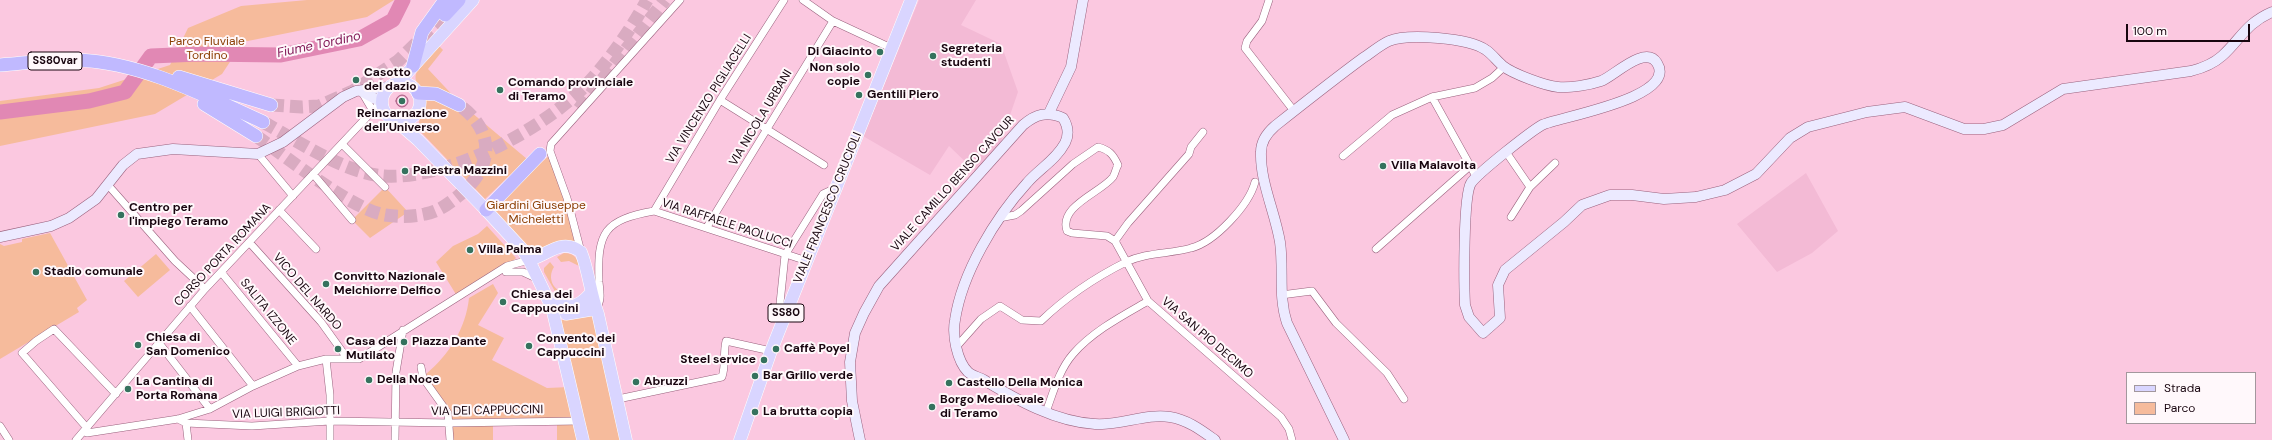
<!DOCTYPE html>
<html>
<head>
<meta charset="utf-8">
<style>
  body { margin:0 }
  #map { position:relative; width:2272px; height:440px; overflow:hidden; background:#fbc8e0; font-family:"DM Sans",sans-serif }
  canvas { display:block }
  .legend { position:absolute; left:2126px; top:372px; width:130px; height:52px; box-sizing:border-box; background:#fff8fb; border:1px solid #a3979d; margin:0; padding:5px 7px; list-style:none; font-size:12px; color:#18050f }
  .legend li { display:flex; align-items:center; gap:8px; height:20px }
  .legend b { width:20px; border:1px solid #a3979d }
  .scale { position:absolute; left:2126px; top:24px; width:124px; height:18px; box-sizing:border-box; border:2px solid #18050f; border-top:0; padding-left:5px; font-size:12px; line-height:14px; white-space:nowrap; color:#18050f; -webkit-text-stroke:3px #fff8fb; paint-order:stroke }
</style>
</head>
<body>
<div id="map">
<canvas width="2272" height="440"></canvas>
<ul class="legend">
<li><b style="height:5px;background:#d9d5ff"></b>Strada</li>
<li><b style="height:11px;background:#f6bb9c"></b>Parco</li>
</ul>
<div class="scale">100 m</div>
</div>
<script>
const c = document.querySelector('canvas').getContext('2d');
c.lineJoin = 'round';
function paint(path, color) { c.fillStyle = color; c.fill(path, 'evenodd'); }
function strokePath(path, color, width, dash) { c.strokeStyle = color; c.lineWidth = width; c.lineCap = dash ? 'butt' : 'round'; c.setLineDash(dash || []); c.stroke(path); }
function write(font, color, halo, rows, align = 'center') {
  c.font = font + ' "DM Sans",sans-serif'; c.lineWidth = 4; c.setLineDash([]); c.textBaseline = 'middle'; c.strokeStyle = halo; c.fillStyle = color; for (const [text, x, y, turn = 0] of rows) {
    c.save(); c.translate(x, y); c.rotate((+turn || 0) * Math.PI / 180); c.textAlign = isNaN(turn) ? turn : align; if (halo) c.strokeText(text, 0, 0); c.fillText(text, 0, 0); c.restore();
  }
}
const built = new Path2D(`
  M919,0H976L961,25L1001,44L1018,92L999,147L977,173L949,146L930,175L863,136Z
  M1806,173L1838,231L1812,253L1777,272L1737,224Z`);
const green = new Path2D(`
  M307,0H394L367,17L243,42L222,74L155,114L0,146V101L99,88L170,65L188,28L241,6Z
  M439,46L443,50L428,69L459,102L527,159L485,199L419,130C417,118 425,111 424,100L437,101C431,96 422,91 418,84C408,72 431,55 439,46Z
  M551,154L581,252L575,247L534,259L486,210Z
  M385,187L408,212L370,238L352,220Z
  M487,226L516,258L507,266L457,296L436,262L453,246L478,234Z
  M50,233L87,300L77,308L79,312L0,359V244L4,246L22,242V239Z
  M564,253C574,253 577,258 579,266L569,261L561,262L557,257Z
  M156,254L170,270L138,297L124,281Z
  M550,262L554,267C547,278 553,291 566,293L567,298L557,295L544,272V268Z
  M493,284L498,293L478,325L504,338L492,360L547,388L570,387L555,321L598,314L626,440H557V422L493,423V440H450L448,413L426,374C449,355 466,328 469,298Z`);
const water = new Path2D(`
  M396 101a6 6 0 1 1 12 0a6 6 0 1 1-12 0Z`);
const river = new Path2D(`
  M0,112L89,101L125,92L151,56L199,54L281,55L359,39L393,20L403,0`);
const highwayTunnel = new Path2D(`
  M271,105L302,107L319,106L353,91L398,61L445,15
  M579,109L665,0
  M263,122C298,141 344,173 384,176C449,180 545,129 589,82C611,58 631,29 647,0
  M256,136C287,157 351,209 385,215C398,217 412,217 425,214C437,212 447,205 457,197C492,170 498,133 459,105`);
const street = new Path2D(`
  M803,0L833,21L891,48
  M1269,0L1262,21L1247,41L1245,48L1294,111
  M363,94L373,111
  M1432,97L1477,178
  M720,100L824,165
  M1203,132L1191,147L1189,154L1128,223L1115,241L1148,301L1281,417L1289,429L1292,440
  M342,144L385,187
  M1506,152L1530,187
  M258,154L293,196
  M1343,156L1392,115L1432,97L1475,88L1492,78L1504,67
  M313,174L352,220
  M108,185L175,261L205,289
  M279,210L316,249
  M654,211L720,100L784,0
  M1511,217L1530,187L1555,163
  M999,218L1015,215L1021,211L1073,164L1098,147C1109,150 1113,154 1118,165C1116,168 1115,174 1113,177C1102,192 1058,206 1067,231L1072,233L1107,236L1115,241
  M707,227L833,21
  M249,242L321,322L347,358
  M1376,249L1470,166
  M581,252L567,198L550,151L551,144L680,0
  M221,272L298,366
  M506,272H523L536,278
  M1281,295L1312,291L1336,323L1387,373L1404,399
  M190,306L253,386
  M596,309C602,300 600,292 599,282C597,232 604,220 654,211L807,261
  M782,322L779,313L785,255L823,194L836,188
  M159,343L210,409
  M957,346L981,319L1000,306L1022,320L1041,321C1065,298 1096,277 1126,262C1147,252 1170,254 1191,248C1215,242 1249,205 1255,182
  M326,359L330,395V440
  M421,367L423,378L448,413L450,440
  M618,399L722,377C726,365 723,353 726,341L771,351
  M1046,412C1053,393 1059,370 1073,354C1093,331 1122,316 1148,301
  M178,419L186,423L252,426L330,421L450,423L579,421
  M186,423L188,440
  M0,426L9,440
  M87,428L22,353L36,341L54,329L116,394
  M87,433L178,419L210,409L253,386L298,366L326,359H359L507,266L529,260
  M76,440L205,289L381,102
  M395,440L396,372L403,330`);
const secondary = new Path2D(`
  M361,91L381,102
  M1049,113L1071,67L1083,0
  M0,237L51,226L69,218L96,199L123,165L137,154L173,149L258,154L283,142L343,97L356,91L388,87
  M860,440L852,401L850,362L855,333L864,313L879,286L1023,125C1036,114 1047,111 1063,118C1068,126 1069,135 1065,143C1056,160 1039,169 1027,183C995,218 962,273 955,320C952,335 957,361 968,372C972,376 979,377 984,380C1017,400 1056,422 1095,424C1120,426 1146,413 1170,417C1188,420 1201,430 1215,440
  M1344,440L1287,323C1278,296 1284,270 1280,242C1275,212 1260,182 1261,152C1261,141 1267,133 1275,126C1304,103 1333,80 1363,58C1371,53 1380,45 1389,41C1408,33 1469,38 1486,50C1492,54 1497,61 1503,66C1513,74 1546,86 1558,87C1571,88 1589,85 1601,81C1613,77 1645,44 1657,63C1679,98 1558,117 1542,125C1530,132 1479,172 1471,183C1463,196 1464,285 1465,305L1469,317L1483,333L1500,318L1498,285L1505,270L1564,222L1582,205L1610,195H1632L1664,199L1696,197L1725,190L1756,174L1790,138L1808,127L1867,112L1905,107L1964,129H1984L2003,125L2063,89L2191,71C2203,68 2213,64 2222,56C2240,40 2246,23 2272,12`);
const primary = new Path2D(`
  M399,82L473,0
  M382 102a19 19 0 1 1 38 0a19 19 0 1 1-38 0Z
  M395,120L418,140L486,210L522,249L529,260L552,308L583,440
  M529,260C548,255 562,237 581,252C589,272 590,293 598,314L626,440
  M549,298C565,310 577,309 590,294
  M566,314L596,309
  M740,440L771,351L911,0`);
const highway = new Path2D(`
  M445,15L459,0
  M0,65C26,63 53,59 79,60C144,63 205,96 263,122
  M413,66L422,32L445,0
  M179,77L271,105
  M418,93L436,94L459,105
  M204,104L256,136
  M486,210L540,154`);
const markers = [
  [880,52,4,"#35725e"],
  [933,56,4,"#35725e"],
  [868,75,4,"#35725e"],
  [356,80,4,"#35725e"],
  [500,90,4,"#35725e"],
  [859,95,4,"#35725e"],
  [402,101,4,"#35725e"],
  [1383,166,4,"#35725e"],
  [405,171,4,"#35725e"],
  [121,215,4,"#35725e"],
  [470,250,4,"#35725e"],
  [36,272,4,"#35725e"],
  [326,284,4,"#35725e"],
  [503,302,4,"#35725e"],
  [404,342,4,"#35725e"],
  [138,345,4,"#35725e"],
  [529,346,4,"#35725e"],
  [338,349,4,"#35725e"],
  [776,349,4,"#35725e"],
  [764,360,4,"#35725e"],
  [755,376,4,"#35725e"],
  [369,380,4,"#35725e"],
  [636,382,4,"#35725e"],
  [949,383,4,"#35725e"],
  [128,389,4,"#35725e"],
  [932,407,4,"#35725e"],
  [755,412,4,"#35725e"]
];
const shields = [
  [55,61,54],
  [786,313,36]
];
const shieldNames = [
  ["SS80var",55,61],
  ["SS80",786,313]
];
const parkNames = [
  ["Parco Fluviale",207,42],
  ["Tordino",207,56],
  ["Giardini Giuseppe",536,206],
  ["Micheletti",536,220]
];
const poiNames = [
  ["Segreteria",941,49],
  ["studenti",941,63],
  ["Di Giacinto",872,52,"right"],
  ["Non solo",860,68,"right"],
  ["copie",860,82,"right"],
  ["Casotto",364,73],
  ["del dazio",364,87],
  ["Comando provinciale",508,83],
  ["di Teramo",508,97],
  ["Gentili Piero",867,95],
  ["Reincarnazione",402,114,"center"],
  ["dell’Universo",402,128,"center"],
  ["Villa Malavolta",1391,166],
  ["Palestra Mazzini",413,171],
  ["Centro per",129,208],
  ["l'impiego Teramo",129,222],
  ["Villa Palma",478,250],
  ["Stadio comunale",44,272],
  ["Convitto Nazionale",334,277],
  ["Melchiorre Delfico",334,291],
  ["Chiesa dei",511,295],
  ["Cappuccini",511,309],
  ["Chiesa di",146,338],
  ["San Domenico",146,352],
  ["Convento dei",537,339],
  ["Cappuccini",537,353],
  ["Casa del",346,342],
  ["Mutilato",346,356],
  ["Piazza Dante",412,342],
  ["Caffè Poyel",784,349],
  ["Steel service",756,360,"right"],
  ["Bar Grillo verde",763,376],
  ["Della Noce",377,380],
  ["La Cantina di",136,382],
  ["Porta Romana",136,396],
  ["Abruzzi",644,382],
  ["Castello Della Monica",957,383],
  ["Borgo Medioevale",940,400],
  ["di Teramo",940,414],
  ["La brutta copia",763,412]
];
const streetNames = [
  ["VIA VINCENZO PIGLIACELLI",709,99,-58],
  ["VIA NICOLA URBANI",761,118,-59],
  ["VIALE CAMILLO BENSO CAVOUR",953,184,-48],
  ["VIALE FRANCESCO CRUCIOLI",828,208,-68],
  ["VIA RAFFAELE PAOLUCCI",727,224,18],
  ["CORSO PORTA ROMANA",223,255,-47],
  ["VICO DEL NARDO",307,292,49],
  ["SALITA IZZONE",268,312,51],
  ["VIA SAN PIO DECIMO",1207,338,41],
  ["VIA DEI CAPPUCCINI",487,411,-1],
  ["VIA LUIGI BRIGIOTTI",286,413,-2]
];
const waterNames = [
  ["Fiume Tordino",319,45,-12]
];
paint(built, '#f3bad5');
paint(green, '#f6bb9c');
paint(water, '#e188b4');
strokePath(water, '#a56182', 1);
strokePath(river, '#e188b4', 15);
strokePath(highwayTunnel, '#d9abc1', 13, [13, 6]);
strokePath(street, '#99617d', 8);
strokePath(secondary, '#99617d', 11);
strokePath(primary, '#fff', 13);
strokePath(highway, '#fff', 14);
strokePath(street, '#fff', 7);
strokePath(secondary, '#eceaff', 10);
strokePath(primary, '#d9d5ff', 12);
strokePath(highway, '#c0b9ff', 13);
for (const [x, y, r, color] of markers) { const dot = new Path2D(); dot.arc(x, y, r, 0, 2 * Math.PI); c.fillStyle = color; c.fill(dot); strokePath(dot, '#fff8fb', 1.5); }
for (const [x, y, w] of shields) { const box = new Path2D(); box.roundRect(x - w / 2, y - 9, w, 18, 3); c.fillStyle = '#fff8fb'; c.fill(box); strokePath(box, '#18050f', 1); }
write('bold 11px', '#18050f', null, shieldNames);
write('12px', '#8b3e03', '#fff8fb', parkNames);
write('bold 12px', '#18050f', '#fff8fb', poiNames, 'left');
write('12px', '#18050f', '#fff8fb', streetNames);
write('italic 13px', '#831b59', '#fff8fb', waterNames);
</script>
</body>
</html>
